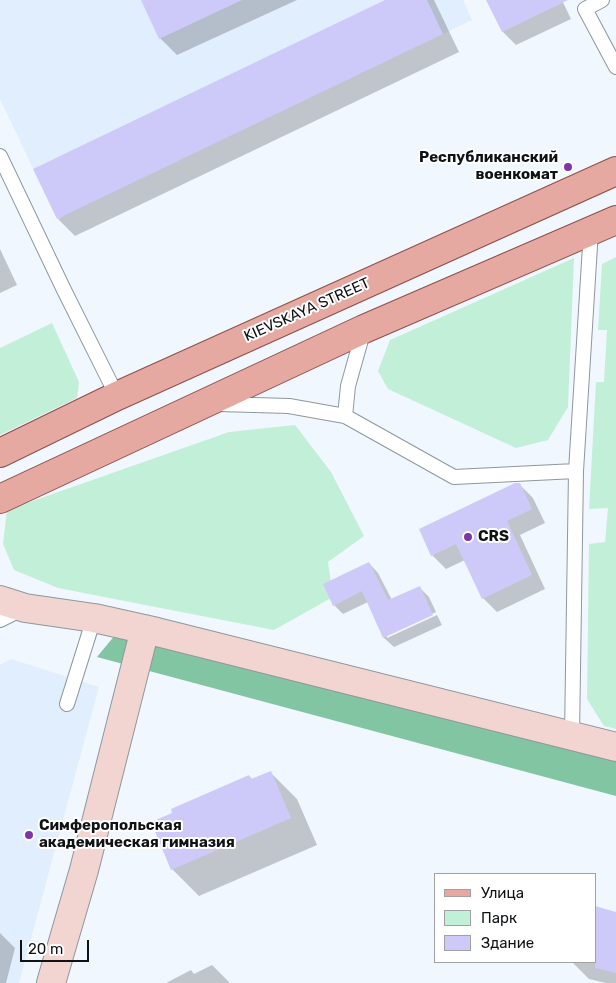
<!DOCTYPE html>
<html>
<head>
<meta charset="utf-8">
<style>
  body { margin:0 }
  #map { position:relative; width:616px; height:983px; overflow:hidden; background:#f0f7fe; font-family:Rubik,sans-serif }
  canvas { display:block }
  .legend { position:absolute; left:434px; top:873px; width:162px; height:90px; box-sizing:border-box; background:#fff; border:1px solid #9fa1a2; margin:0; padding:6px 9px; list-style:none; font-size:15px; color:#101316 }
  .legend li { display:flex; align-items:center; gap:10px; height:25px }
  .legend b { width:25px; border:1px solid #9fa1a2 }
  .scale { position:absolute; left:20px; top:940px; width:69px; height:22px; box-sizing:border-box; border:2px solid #101316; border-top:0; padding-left:6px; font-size:15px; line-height:18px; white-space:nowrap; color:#101316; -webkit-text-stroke:4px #fff; paint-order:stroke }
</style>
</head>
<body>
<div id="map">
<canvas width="616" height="983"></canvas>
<ul class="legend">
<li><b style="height:6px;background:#e5a9a2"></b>Улица</li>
<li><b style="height:14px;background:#c2efd7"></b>Парк</li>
<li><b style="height:14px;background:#cdcafa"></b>Здание</li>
</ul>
<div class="scale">20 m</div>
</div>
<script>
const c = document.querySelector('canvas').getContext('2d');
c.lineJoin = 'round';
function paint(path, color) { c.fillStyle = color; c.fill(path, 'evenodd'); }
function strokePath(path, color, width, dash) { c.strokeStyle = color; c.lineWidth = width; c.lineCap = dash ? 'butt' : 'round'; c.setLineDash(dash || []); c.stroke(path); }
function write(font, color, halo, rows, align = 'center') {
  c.font = font + ' Rubik,sans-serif'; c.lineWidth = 4; c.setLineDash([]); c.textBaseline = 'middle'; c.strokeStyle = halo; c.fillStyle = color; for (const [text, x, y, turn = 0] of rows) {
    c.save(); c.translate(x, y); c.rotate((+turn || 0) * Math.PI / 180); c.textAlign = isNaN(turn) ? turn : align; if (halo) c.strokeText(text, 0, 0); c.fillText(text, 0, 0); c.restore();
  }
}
const built = new Path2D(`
  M0,0H463L472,20L57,219L0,99Z
  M11,659L99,687L19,983H0V665Z`);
const green = new Path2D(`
  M616,257V729L604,726L587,699L589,544L605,542L608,508L589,509L596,382H604L607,330H598L602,264Z
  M574,258L568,407L548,440L516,448L388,389L378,371L390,340Z
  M52,323L79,382L77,398L0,435V348Z
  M295,425L331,472L364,536L328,562L333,597L274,630L58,588L14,570L3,544L7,510L229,432Z`);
const forest = new Path2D(`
  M120,629L616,755V796L97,657Z`);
const shadow = new Path2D(`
  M142,0H297L177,55L160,38Z
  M388,0H434L459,52L75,236L58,219Z
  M487,0H562L571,19L516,45L503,32Z
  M0,249L17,285L0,293Z
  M519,484L533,498L545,523L520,535L545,589L497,612L483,598L465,560L446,569L432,555Z
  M369,563L378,573L392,600L419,587L429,597L436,612L387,635V638L437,615L442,625L394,647L384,638L368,602L343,614L334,605Z
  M270,772L297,799L317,845L199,896L172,869L249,776L253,780Z
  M595,907L616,913V983H606L589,979L572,962H595Z
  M0,933L15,948L6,983H0Z
  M212,965L230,983H166L191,970L194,974Z`);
const building = new Path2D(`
  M141,0H242L159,39Z
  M385,0H427L443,34L57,219L33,169Z
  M486,0H568L502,32Z
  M515,483H520L532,509L507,521L532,575L482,599L456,544L431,556L419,529Z
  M369,562L388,600L420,586L433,615L383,638L362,591L333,606L323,584Z
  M271,771L291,818L171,870L151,822L172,813L171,809L249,775L251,779Z
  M595,906L616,912V973L595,968Z`);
const lane = new Path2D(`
  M602,0L585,9L616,67
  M0,156L64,290L117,396
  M219,404L289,406L345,416L454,477L576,471
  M345,416L348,386L364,329
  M0,620L24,608
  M67,704L94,618
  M572,735L576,471L591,230`);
const secondary = new Path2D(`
  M0,600L25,608L94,618L157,632L616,747
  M51,983L84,870L145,629`);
const primary = new Path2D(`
  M0,453L117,396L616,171
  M0,499L364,329L616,220`);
const markers = [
  [568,167,5,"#7f35a7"],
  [468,537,5,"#7f35a7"],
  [29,835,5,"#7f35a7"]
];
const poiNames = [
  ["Республиканский",558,158,"right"],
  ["военкомат",558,175,"right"],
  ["CRS",478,537],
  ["Симферопольская",39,826],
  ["академическая гимназия",39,843]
];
const streetNames = [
  ["KIEVSKAYA STREET",307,310,-24]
];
paint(built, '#e0eefd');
paint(green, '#c2efd7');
paint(forest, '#82c5a3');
paint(shadow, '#0003');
paint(building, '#cdcafa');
strokePath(lane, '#8f979e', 16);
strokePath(secondary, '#8f979e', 30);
strokePath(primary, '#8f4f49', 30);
strokePath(lane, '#fff', 14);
strokePath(secondary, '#f2d4d0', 28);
strokePath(primary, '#e5a9a2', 28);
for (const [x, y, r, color] of markers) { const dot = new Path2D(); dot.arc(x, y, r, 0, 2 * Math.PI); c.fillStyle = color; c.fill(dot); strokePath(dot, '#fff', 2); }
write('bold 15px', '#101316', '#fff', poiNames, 'left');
write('15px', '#101316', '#fff', streetNames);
</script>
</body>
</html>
